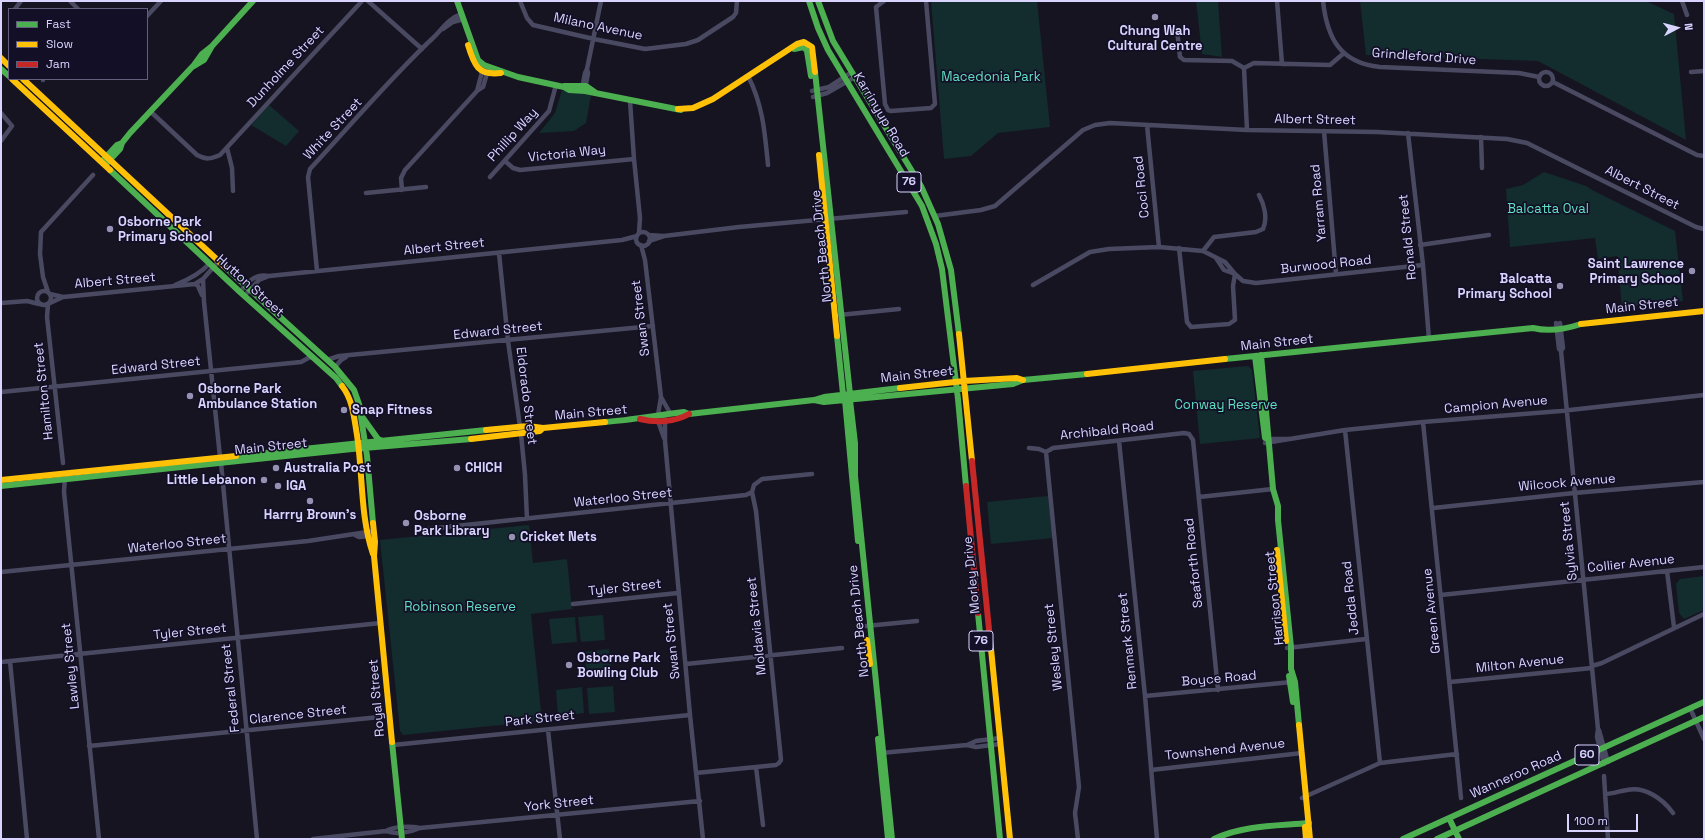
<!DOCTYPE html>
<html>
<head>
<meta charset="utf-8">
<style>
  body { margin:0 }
  #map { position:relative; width:1705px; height:840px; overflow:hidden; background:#161421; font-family:"Space Grotesk",sans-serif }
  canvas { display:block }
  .frame { position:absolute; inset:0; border:2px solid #d9d4ff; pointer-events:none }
  .legend { position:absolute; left:8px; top:8px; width:140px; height:72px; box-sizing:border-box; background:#130f26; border:1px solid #625e7d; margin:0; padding:5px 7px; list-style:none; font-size:12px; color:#d9d4ff }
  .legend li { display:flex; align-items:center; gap:8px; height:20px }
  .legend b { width:20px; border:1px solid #625e7d }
  .north { position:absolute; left:1657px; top:8px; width:40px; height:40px; -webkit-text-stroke:3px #130f26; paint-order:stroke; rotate:84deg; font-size:11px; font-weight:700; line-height:16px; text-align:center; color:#d9d4ff }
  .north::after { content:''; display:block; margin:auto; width:14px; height:18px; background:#d9d4ff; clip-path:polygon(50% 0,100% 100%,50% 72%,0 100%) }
  .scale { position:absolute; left:1567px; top:814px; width:71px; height:18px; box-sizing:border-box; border:2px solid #d9d4ff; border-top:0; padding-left:5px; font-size:12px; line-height:14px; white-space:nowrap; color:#d9d4ff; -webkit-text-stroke:3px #130f26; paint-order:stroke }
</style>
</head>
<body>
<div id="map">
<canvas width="1705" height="840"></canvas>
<div class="frame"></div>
<ul class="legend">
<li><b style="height:5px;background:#4caf50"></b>Fast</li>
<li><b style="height:5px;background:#ffc107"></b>Slow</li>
<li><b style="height:5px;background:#c62828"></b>Jam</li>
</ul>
<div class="north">N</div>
<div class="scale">100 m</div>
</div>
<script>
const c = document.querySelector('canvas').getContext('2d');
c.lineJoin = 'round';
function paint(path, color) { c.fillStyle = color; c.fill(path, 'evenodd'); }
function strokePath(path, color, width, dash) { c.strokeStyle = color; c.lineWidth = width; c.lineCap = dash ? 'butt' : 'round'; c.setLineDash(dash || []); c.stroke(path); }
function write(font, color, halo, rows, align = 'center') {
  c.font = font + ' "Space Grotesk",sans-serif'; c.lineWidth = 3.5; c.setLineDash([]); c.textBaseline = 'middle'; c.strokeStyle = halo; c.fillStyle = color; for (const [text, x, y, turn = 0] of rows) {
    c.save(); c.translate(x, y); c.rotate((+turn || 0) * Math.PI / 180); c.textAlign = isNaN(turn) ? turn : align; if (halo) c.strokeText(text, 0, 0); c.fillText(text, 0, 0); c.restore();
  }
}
const green = new Path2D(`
  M931,1H1037L1050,127L998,133L971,156L944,159Z
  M1196,1H1218L1222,57L1202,54Z
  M1360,1H1646L1674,14L1686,140L1538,61L1366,55Z
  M562,90L591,95L586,123L574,131L539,133L555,113Z
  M269,105L299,131L286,146L251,125Z
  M1544,172L1586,186L1594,191L1675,231L1683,301L1622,307L1617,256L1598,259L1595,238L1510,247L1506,189L1523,185Z
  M1248,366L1252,370L1260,438L1200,444L1193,371Z
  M1048,496L1053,538L991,544L987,502Z
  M529,525L533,563L567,559L572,609L531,614L541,711L540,721L403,735L400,731L380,540Z
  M1704,576V610L1684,619L1679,613L1676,584L1680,579Z
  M603,615L605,640L581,642L578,617Z
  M575,617L577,642L552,644L549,619Z
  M609,649L612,674L587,677L584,652Z
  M613,686L615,712L589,714L587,688Z
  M582,687L584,713L558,716L556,690Z`);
const street = new Path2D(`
  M70,1L78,9
  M368,1L422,49
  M520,1L527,18L533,25L594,39L645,49L686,44L698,40L733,17L736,13L737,1
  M884,1L876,7L885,104L888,110L891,111L931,108L935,104L926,1
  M1277,1L1282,64
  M1323,1C1327,38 1340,63 1380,67L1519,73L1539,77
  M1682,1L1687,15
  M15,9L21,1
  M147,16L161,1
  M443,29L453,22L464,19
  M1177,29L1180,57L1184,60L1232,61L1244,68
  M1244,68L1254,63L1330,65L1344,53
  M1244,68L1247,130
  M1539 79a7 7 0 1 1 14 0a7 7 0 1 1-14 0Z
  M1691,72L1704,71
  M748,76C763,105 765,134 768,165
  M43,80V79
  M1553,82L1697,155L1704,156
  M582,89L585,73L587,69L601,1
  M585,89L588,73L587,69
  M477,91L482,72L487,68
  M812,91L829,87L852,72
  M813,97L827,93L855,77
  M630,101L634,159L640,218L639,233
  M150,111L197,155C206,160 211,159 220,155L362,1
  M1,113L12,126L1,141
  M1147,125L1159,247
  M1324,131L1336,274
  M1408,133L1423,265L1429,339
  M1481,137L1482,168
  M227,148L232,168L233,191
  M505,161L513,168L520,170L634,159
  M490,177L549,111L556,85
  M402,190L401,178L405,170L477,91L483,87L488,70
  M366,193L426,187
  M935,216L981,210L995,206L1083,130L1095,125L1110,123L1247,130L1377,132L1507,139L1527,143L1696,227L1704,229
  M636 239a7 7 0 1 1 14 0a7 7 0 1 1-14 0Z
  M649,235L663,236
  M649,241L664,236L739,227L906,212
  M641,245L645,260L661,397L670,413
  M1420,245L1489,235
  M1179,248L1187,322L1191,327L1229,324L1235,320L1233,286L1235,274
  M1203,251L1214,237L1256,232L1263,229C1268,218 1264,204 1259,195
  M499,253L508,341L521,434L525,475L527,519
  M1216,258L1224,270L1235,274
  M317,271L308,177L310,169C351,125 390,78 434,37C443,28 449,18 462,14
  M203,279L204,302L220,457
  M195,284L198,286L202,295
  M175,285C188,280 200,274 210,263
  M1033,285L1090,252L1109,249L1159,247L1203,251L1225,262L1235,274L1243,281L1256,283L1423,265
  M37 298a7 7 0 1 1 14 0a7 7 0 1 1-14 0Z
  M48,292L43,277L40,254L41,232L93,175
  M240,292C248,282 255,273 269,276L622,240L637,236
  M50,294L63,297L195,284L203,279L219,261
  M244,296L259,280L269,276
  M1,303L27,301L39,304
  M50,303L63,297
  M48,304L47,317L63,463
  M839,315L899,309
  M1556,323L1559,349L1561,351
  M1560,323L1563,348L1561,351L1598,729L1597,737L1604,764
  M327,360L339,356L653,326
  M335,367L341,360L346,357
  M1,392L301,362L312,356
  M658,415L661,397
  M665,419V441L690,715L703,839
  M658,421L664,438
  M1423,422L1461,798
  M1345,430L1380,763
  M1267,439H1289
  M1119,441L1145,696L1157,839
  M1265,443L1345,430L1423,422L1561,411L1704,395
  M1029,448L1039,449L1046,452L1053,448L1184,433L1189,434L1193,440L1218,690
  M1046,452L1079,787L1075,813L1078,839
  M221,463L257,839
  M65,476L64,492L99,839
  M1199,497L1273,489
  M1433,508L1574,493L1704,482
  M428,529L746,495L752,492L754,485L762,479L812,474
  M355,535L359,537L369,536
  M1667,571L1674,627
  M1,572L308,541L374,531
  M1441,595L1704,567
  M573,604L678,593
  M866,626L917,621
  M1287,648L1366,639
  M10,661L27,839
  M1,662L381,623
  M686,664L842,648
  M1592,666L1602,663L1704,614
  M1450,682L1592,668
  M1145,696L1292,682
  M1690,708L1704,739
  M548,730L560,839
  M1599,730L1608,762
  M393,745L690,715
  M967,745L976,747L1000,744
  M89,746L390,716
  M881,753L967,745L976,741L1000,738
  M756,767L763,825
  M1151,770L1302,753
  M696,773L776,765L779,763L781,760L756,511L752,492
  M1604,776L1608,839
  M1605,794C1613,794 1619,791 1627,790C1645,786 1663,799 1673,813
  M1302,798L1380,763L1457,754
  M386,831C394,826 411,826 420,828
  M313,839L386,831C396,835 411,832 420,828L700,801`);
const fast = new Path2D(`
  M457,1L478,60L484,65L518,77L564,87L569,90L585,91L681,110
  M809,1L818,28L828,50L922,206L936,244L942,269L958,399L966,486
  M818,1L833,41L921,186L938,224L951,270L959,334
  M794,49L804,47L807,51L811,76
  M194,66L204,60L212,46L253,1
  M1,69L9,76
  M815,72L850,394
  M564,86H586L596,93
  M104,159L117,145L122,143
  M107,163L120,149L122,143L130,133L194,65L202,54L212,46
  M110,170L240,292L336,378L342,386
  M225,267L335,367L354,390L359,404L367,456L373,523
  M837,336L843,394
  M1261,355L1273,489L1278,506V520L1291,647V669L1295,682L1299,725
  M1255,356L1265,438
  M1225,359L1533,328C1549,332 1566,329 1581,324
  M814,400L824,402L1013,384L1023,380L1087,374
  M845,400L858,541
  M850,400L855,443V476L892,839
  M363,418L378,439L383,441
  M605,422C632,420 657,415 684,412L689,414L814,400L824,397L900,388
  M236,456L486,430
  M1,486L352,449L471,439
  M978,613L1000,839
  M1289,676L1293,702
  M878,739L888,839
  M392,742L402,839
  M1449,818L1459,839
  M1214,839C1244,825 1277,826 1309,823
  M1403,839L1704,702
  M1437,839L1704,717`);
const slow = new Path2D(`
  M468,45C474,65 478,76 501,73
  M1,58L9,66
  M12,79L110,170
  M23,79L225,267
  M678,109L693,108L713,99L797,44L804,42L812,47L815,72
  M819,155L837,336
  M1581,324L1704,311
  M959,334L972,461
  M1087,374L1225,359
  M342,386C353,400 354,418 357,435C363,474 360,516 373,554
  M900,388L964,381L1017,378L1023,380
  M486,430L528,426L543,428
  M471,439L540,431L543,428L605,422
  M1,480L236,456
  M373,523L375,542L374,556L392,742
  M1277,550L1286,641
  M990,639L1010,839
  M867,640L870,664
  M1299,725L1310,839
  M1305,827L1306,839`);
const jam = new Path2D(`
  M640,419C656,423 675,422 689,414
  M972,461L990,639
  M966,486L978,613`);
const markers = [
  [1155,17,4,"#9591b1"],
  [110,229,4,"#9591b1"],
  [1692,271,4,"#9591b1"],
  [1560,286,4,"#9591b1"],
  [190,396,4,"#9591b1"],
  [344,410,4,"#9591b1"],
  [276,468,4,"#9591b1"],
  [457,468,4,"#9591b1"],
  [264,480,4,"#9591b1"],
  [278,486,4,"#9591b1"],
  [310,501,4,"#9591b1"],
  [406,523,4,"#9591b1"],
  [512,537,4,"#9591b1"],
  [569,665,4,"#9591b1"]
];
const shields = [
  [909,182,24],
  [981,641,24],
  [1587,755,24]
];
const shieldNames = [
  ["76",909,182],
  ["76",981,641],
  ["60",1587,755]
];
const streetNames = [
  ["Milano Avenue",598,27,12],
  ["Grindleford Drive",1424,57,4],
  ["Dunholme Street",286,67,-47],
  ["Karrinyup Road",881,115,59],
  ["Albert Street",1315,120,1],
  ["White Street",333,129,-47],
  ["Phillip Way",513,135,-48],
  ["Victoria Way",567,154,-6],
  ["Coci Road",1142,187,-96],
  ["Albert Street",1642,188,27],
  ["Yarram Road",1319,203,-95],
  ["Ronald Street",1408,237,-96],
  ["North Beach Drive",822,246,-96],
  ["Albert Street",444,247,-6],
  ["Burwood Road",1326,265,-6],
  ["Albert Street",115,281,-5],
  ["Hutton Street",250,286,42],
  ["Main Street",1642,306,-6],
  ["Swan Street",641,318,-97],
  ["Edward Street",498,331,-6],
  ["Main Street",1277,343,-6],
  ["Edward Street",156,366,-6],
  ["Main Street",917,375,-6],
  ["Hamilton Street",44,391,-96],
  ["Eldorado Street",526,396,83],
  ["Campion Avenue",1496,405,-5],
  ["Main Street",591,413,-5],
  ["Archibald Road",1107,431,-6],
  ["Main Street",271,447,-6],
  ["Wilcock Avenue",1567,483,-5],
  ["Waterloo Street",623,498,-6],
  ["Sylvia Street",1569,541,-96],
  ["Waterloo Street",177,544,-6],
  ["Seaforth Road",1194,563,-96],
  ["Collier Avenue",1631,564,-6],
  ["Morley Drive",972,575,-96],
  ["Tyler Street",625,588,-6],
  ["Harrison Street",1275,598,-96],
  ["Jedda Road",1351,598,-96],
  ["Green Avenue",1432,611,-96],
  ["North Beach Drive",859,621,-96],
  ["Moldavia Street",757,626,-96],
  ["Tyler Street",190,632,-6],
  ["Swan Street",672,641,-96],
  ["Renmark Street",1128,641,-96],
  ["Wesley Street",1054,647,-96],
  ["Milton Avenue",1520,664,-6],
  ["Lawley Street",71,666,-96],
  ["Boyce Road",1219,679,-5],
  ["Federal Street",231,688,-96],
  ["Royal Street",377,698,-95],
  ["Clarence Street",298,715,-6],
  ["Park Street",540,719,-6],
  ["Townshend Avenue",1225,750,-6],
  ["Wanneroo Road",1516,775,-24],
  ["York Street",559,804,-6]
];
const poiNames = [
  ["Chung Wah",1155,31,"center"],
  ["Cultural Centre",1155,46,"center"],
  ["Osborne Park",118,222],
  ["Primary School",118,237],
  ["Saint Lawrence",1684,264,"right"],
  ["Primary School",1684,279,"right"],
  ["Balcatta",1552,279,"right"],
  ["Primary School",1552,294,"right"],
  ["Osborne Park",198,389],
  ["Ambulance Station",198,404],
  ["Snap Fitness",352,410],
  ["Australia Post",284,468],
  ["CHICH",465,468],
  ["Little Lebanon",256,480,"right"],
  ["IGA",286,486],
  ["Harrry Brown's",310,515,"center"],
  ["Osborne",414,516],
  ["Park Library",414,531],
  ["Cricket Nets",520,537],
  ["Osborne Park",577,658],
  ["Bowling Club",577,673]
];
const parkNames = [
  ["Macedonia Park",991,77],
  ["Balcatta Oval",1548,209],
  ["Conway Reserve",1226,405],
  ["Robinson Reserve",460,607]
];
paint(green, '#132c2d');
strokePath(street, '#4a4962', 4.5);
strokePath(fast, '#4caf50', 6);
strokePath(slow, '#ffc107', 6);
strokePath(jam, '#c62828', 6);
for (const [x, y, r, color] of markers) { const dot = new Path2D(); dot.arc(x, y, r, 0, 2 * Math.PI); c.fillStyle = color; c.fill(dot); strokePath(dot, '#130f26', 1.5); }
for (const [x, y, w] of shields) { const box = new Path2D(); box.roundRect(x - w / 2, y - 10, w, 20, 3); c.fillStyle = '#130f26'; c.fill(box); strokePath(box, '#d9d4ff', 1); }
write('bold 12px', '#d9d4ff', null, shieldNames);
write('13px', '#d9d4ff', '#130f26', streetNames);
write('bold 13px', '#d9d4ff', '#130f26', poiNames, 'left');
write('13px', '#5fe0c0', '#130f26', parkNames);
</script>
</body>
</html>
